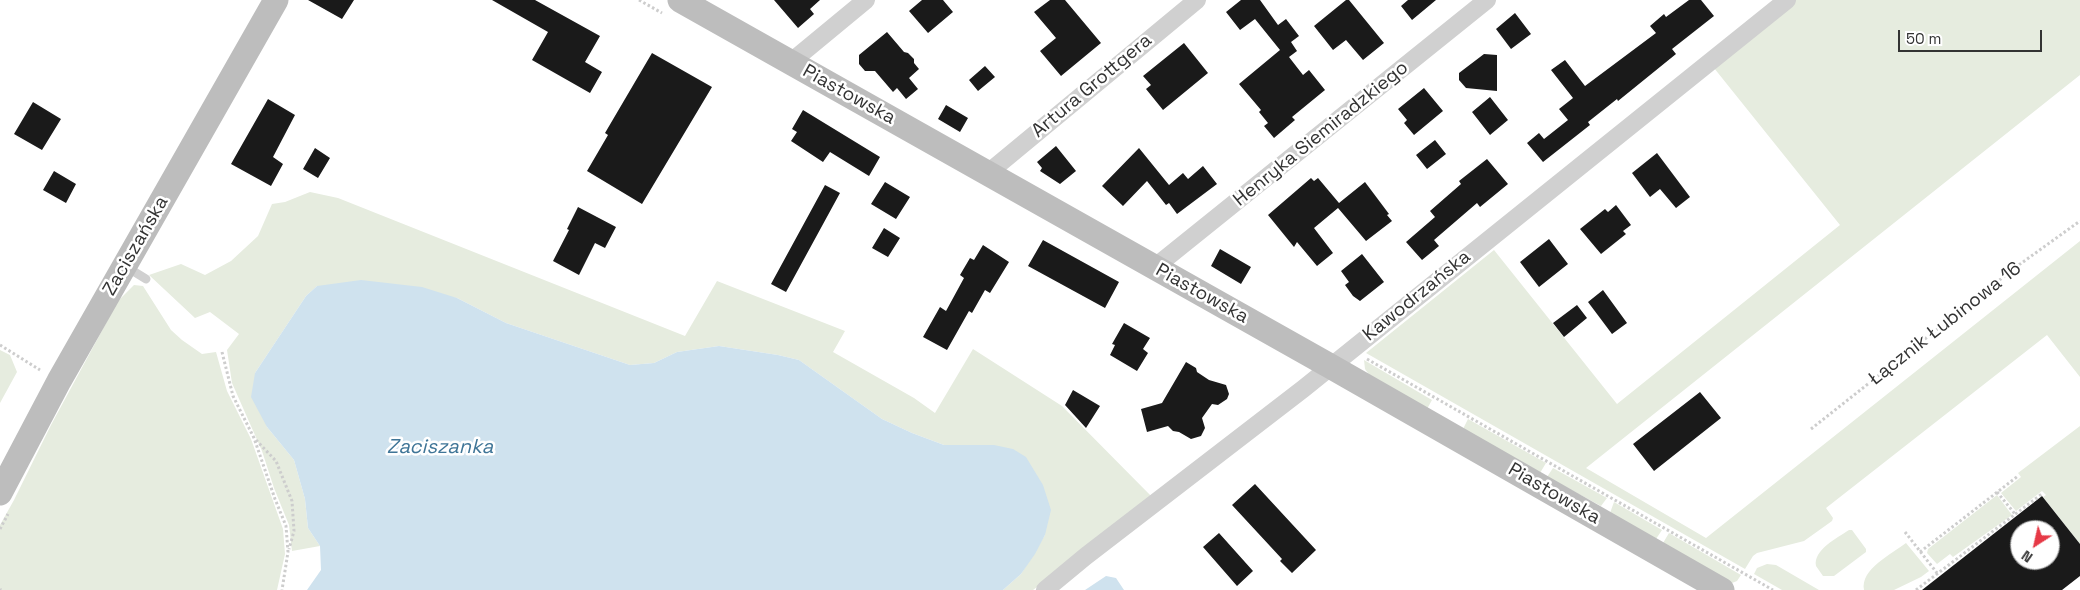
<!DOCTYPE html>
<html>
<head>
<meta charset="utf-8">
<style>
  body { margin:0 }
  #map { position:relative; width:2080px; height:590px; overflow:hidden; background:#fff; font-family:"Space Grotesk",sans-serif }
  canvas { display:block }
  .north { position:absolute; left:2010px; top:520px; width:50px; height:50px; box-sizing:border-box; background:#fff; border:1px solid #adadad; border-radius:50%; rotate:215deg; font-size:14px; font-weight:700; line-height:20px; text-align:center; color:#333 }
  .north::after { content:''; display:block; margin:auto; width:18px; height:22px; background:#e63946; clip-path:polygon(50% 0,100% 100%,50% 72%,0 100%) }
  .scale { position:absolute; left:1898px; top:30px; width:144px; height:22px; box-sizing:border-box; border:2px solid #333; border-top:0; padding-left:6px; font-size:15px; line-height:18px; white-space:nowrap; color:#333; -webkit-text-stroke:4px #fff; paint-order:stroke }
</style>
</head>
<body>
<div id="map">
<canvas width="2080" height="590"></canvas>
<div class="north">N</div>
<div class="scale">50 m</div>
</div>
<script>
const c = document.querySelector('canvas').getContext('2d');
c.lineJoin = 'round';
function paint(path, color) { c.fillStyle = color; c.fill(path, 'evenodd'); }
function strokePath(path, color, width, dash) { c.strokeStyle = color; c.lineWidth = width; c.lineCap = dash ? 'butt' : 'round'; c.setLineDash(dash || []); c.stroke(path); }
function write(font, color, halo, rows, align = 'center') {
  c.font = font + ' "Space Grotesk",sans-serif'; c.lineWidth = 5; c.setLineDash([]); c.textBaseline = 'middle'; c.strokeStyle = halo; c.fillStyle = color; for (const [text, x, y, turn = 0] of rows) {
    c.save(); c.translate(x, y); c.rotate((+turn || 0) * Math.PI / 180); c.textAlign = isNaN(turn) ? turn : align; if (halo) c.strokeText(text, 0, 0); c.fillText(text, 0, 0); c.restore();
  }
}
const green = new Path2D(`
  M1796,0H2080V75L1586,468L1706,538L2080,241V377L2047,335L1826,508L1833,518L1832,521L1804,541L1757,553L1753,556L1745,569L1366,353L1494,250L1617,404L1840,225L1714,68Z
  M310,192L338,198L685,336L717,281L845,331L833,352L914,398L935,413L973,349L1062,406L1155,500L1033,590H1003L1021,574L1045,535L994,445H944L912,433L882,419L799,360L778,355L719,346L677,352L654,363L630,365L506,323L457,298L317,286L306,296L255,373L267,427L294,460L305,499L308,528L320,546L292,551L289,525L274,488L262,451L232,383L227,350L239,334L210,312L195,318L149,275L181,264L205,275L231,261L258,236L272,204L285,202Z
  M134,285L143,286L171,330L182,340L202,354L216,352L227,391L251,439L283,529L285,554L277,590H0V525L14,500L51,425L118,301Z
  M0,350L10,355L17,372L0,403Z
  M1364,360L1432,400L1427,409L1370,376L1365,369Z
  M1468,419L1546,463L1540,473L1463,429Z
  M2080,426V544L2043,497L2046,495L2042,491L2016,511L2001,493L2021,477L2018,473Z
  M1553,468L1607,498L1601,506L1547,477Z
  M1997,495L2012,515L1953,557L1950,554L1937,564L1927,553L1928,549Z
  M1614,502L1662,530L1656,539L1610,513Z
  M1849,530H1852L1866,549V552L1834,576H1823L1816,566C1813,550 1837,538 1849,530Z
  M1669,533L1741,575L1737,581L1732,583L1663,543Z
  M1906,543L1929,571L1921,577L1894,590H1864C1860,569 1892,554 1906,543Z
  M1767,564L1776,565L1819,590H1782L1754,574L1757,568Z`);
const water = new Path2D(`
  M361,280L422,287L457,298L506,323L630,365L654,363L677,352L719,346L778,355L799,360L882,419L912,433L944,445H994L1013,449L1026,457L1043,485L1051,510L1045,535L1035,554L1021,574L1003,590H307L321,570L320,546L308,528L305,499L294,460L267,427L251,397L255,373L306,296L317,286Z
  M1106,576L1116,578L1124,590H1085Z`);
const building = new Path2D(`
  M308,0H354L342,19Z
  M492,0H535L600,36L585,62L602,72L590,93L532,60L548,32Z
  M774,0H820L810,9L814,14L798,28Z
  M922,0H943L953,12L928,33L909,11Z
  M1050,0H1065L1101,43L1061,76L1040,51L1056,38L1034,12Z
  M1241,0H1260L1278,25L1286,19L1299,36L1291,42L1297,51L1289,57L1303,75L1309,70L1325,90L1292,117L1295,120L1274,138L1264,126L1268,123L1259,112L1261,110L1239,84L1280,50L1255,19L1240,30L1226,12Z
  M1346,0H1349L1384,43L1363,60L1346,40L1333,50L1314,26Z
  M1408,0H1436L1412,20L1401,6Z
  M1689,0H1701L1714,16L1672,49L1676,54L1618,101L1617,99L1588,122L1590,125L1543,162L1527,143L1539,133L1544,139L1568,120L1559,109L1573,98L1551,70L1565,60L1585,86L1656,33L1650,26L1664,14L1666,17Z
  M1515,13L1531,34L1511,49L1496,29Z
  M887,32L904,52L908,53L914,59V63L919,69L909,78L918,89L906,99L897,88L893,92L875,71H865L859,64V55Z
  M1184,43L1208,73L1163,110L1146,89L1151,85L1143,76Z
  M652,53L712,87L642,204L587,171L608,135L605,133Z
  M1484,54L1497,55V91L1466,88L1459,80V73Z
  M985,66L995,77L978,91L969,80Z
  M1424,88L1443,111L1414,135L1404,123L1407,120L1398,109Z
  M1490,97L1508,120L1490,135L1472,112Z
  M268,99L295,115L273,157L283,164L271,186L231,164Z
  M33,102L61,119L42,150L14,134Z
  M946,105L968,118L960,132L938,119Z
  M803,110L880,157L869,176L830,152L823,162L791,141L797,132L792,129Z
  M1435,140L1446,154L1427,169L1416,155Z
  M1056,146L1076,171L1060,184L1040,171L1042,168L1037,162Z
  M315,148L330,158L318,178L303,169Z
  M1139,148L1169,185L1183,173L1188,179L1203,166L1217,184L1177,214L1169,203L1166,205L1147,181L1123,206L1102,186Z
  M1657,153L1690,197L1676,208L1660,189L1650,197L1632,173Z
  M1487,159L1508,184L1480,207L1477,203L1434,240L1439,246L1422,260L1406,242L1435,217L1430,211L1461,184L1459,181Z
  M54,171L76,184L66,203L43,190Z
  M1311,178L1314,181L1318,178L1339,203L1365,182L1389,214L1387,215L1392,221L1366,241L1338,208L1314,228L1333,253L1317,266L1297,242L1294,247L1268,215Z
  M885,182L910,197L896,219L871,204Z
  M825,185L840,193L786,292L771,284Z
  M1616,205L1631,225L1623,231L1626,234L1601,254L1580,229L1605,209L1608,212Z
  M578,207L616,227L605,248L595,243L579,275L553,261L569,230L567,229Z
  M884,228L900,238L888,257L872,248Z
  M1549,239L1568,264L1539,287L1520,262Z
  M1043,240L1119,282L1105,308L1028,266Z
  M983,245L1009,262L990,293L985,290L972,313L969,311L947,350L923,337L940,307L946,311L964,278L960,275L970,258L974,260Z
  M1220,249L1251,267L1241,284L1211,266Z
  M1362,254L1384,282L1360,301L1353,296L1345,285L1349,282L1341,271Z
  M1603,290L1627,323L1612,334L1588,302Z
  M1577,305L1587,318L1564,337L1553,323Z
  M1124,323L1150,338L1143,349L1148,353L1137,371L1110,355L1115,345L1112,344Z
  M1186,362L1196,368L1197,372L1209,380L1226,385L1229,394L1227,399L1218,405L1212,404L1202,418L1205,428L1201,436L1191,439L1179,432L1173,431L1168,426L1147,432L1141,409L1162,403Z
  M1073,390L1100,406L1086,428L1065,405Z
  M1700,392L1721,418L1654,471L1633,444Z
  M1255,484L1316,550L1292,573L1280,561L1282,559L1232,505Z
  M2042,496L2080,544V576L2062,590H1922ZM2020,530H2050V560H2020Z
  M1219,533L1253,571L1237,586L1203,547Z`);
const path = new Path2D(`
  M639,0L662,13
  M0,345L40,370
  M222,352L233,396L254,438L275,499L286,526L288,552L282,590
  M1367,359L1773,590
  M1811,429L2016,267L2080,221
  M256,440L276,461L292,501L294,531L289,549
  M1997,492L2015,514
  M0,529L8,514
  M1905,532L1937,573
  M1920,552L2018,476
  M0,589L1,590
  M1916,590L2043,493`);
const lane = new Path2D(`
  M125,266L146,279`);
const street = new Path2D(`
  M791,62L866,0
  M988,173L1197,0
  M1155,267L1487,0
  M1045,590L1086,556L1303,389L1787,0`);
const secondary = new Path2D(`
  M680,0L1330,366L1722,590
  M0,493L59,381L276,0`);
const streetNames = [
  ["Artura Grottgera",1092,86,-40],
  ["Piastowska",849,95,29],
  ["Henryka Siemiradzkiego",1321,134,-39],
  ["Zaciszańska",136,246,-60],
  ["Piastowska",1202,294,29],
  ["Kawodrzańska",1417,296,-39],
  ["Łącznik Łubinowa 16",1945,324,-38],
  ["Piastowska",1554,494,30]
];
const waterNames = [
  ["Zaciszanka",440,448]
];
paint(green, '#e6ecdf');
paint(water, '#cfe2ee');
paint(building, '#1a1a1a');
strokePath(path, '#cdcdcd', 3, [2.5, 2.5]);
strokePath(lane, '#d0d0d0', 9);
strokePath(street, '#d0d0d0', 18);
strokePath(secondary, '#bdbdbd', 25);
write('19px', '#333', '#fff', streetNames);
write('italic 20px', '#3f7597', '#fff', waterNames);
</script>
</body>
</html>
